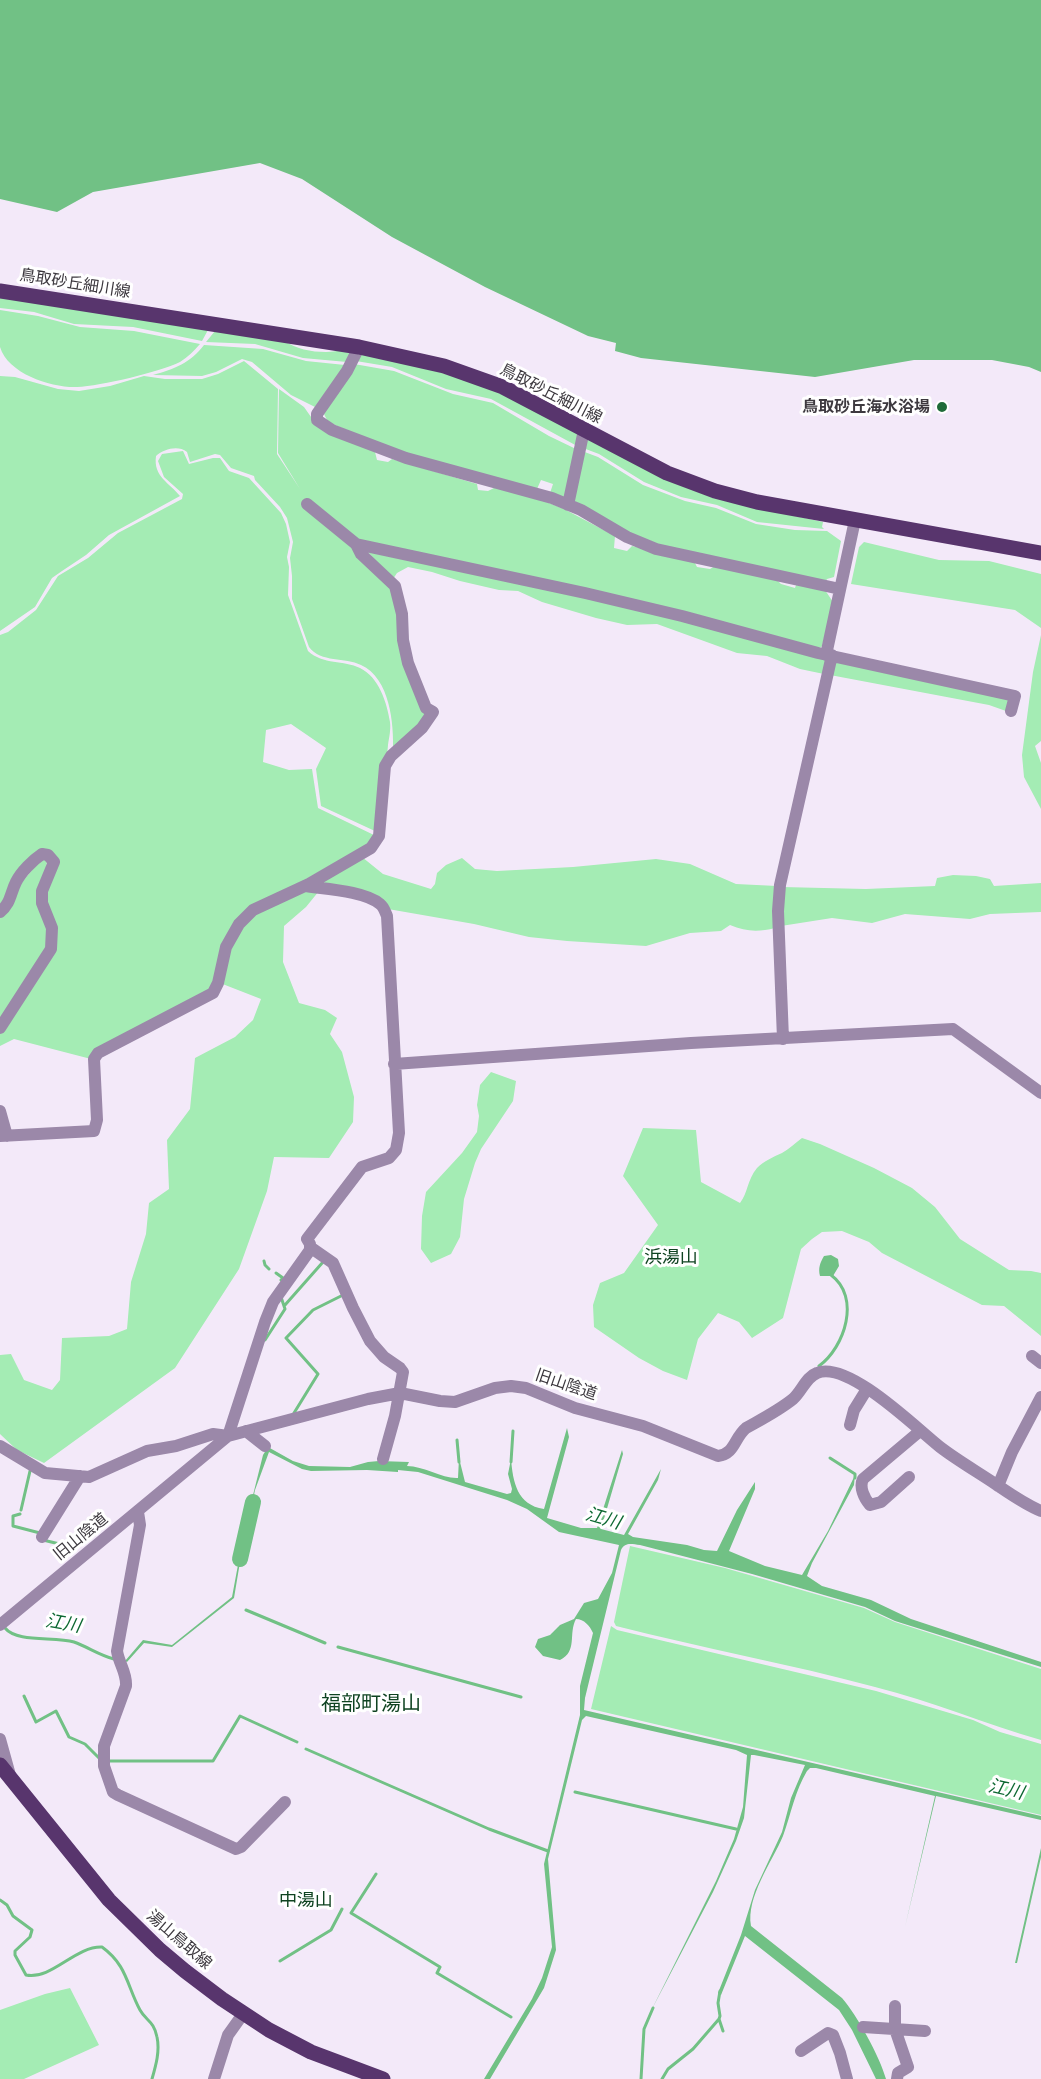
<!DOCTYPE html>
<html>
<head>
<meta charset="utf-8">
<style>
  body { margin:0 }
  canvas { display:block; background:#f3e9f9 }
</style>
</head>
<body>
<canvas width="1041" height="2079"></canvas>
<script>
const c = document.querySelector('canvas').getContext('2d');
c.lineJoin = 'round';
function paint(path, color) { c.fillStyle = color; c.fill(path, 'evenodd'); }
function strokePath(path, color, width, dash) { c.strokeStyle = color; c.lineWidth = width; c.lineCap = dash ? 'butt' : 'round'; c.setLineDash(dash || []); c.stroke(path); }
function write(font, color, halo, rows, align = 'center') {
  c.font = font + ' "PT Sans","Noto Sans JP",sans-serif'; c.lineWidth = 6; c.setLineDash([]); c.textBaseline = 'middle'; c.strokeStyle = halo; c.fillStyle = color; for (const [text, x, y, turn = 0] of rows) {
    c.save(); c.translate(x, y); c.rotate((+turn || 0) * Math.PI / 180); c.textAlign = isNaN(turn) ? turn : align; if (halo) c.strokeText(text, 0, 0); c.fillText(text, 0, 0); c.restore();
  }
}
const green = new Path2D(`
  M0,296L208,330L202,341L133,327L74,324L34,312L0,308Z
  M0,310L38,316L80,327L134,331L200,344C194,351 188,357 180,362C159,372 101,386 77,387C52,388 8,374 0,347C0,336 0,321 0,310Z
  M215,331L283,340C296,349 311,352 326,352C335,352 342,348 350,354L347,362L303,358L255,344L206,342Z
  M204,345L263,349L306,361L345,365L315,407L291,395L252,362L242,359L216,372L202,376L153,375C175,369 190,363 204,345Z
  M361,354L395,359L490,387L578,433L577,446L491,399L446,389L392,367L356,361Z
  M244,361L278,389L277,454L300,489L278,453L279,389L304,407L316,424L375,452L377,460L388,462L392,459L477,484L478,490L488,491L496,487L544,501L564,509L615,536L614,548L627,551L632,546L694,561L697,567L710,569L715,566L776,579L781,584L795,588L796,585L825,590L833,602L822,646L819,649L344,538L393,591L425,716L424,723L393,751C394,724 390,678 361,665C345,657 321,663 309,647L292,599V576L290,558L293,542L287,518L280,507L255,480L254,476L231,468L220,455L215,454L190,462L187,452C178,445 164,449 156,456C153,477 170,483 180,496L109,535L86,555L62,571L52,578L35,607L0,631V376L15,377L58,389L79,391L110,386L144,376L165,379H202L218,374Z
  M354,364L394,371L453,394L493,403L549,436L576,449L565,498L550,493L553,484L541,480L537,489L386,447L328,422L324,414Z
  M588,439L759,508L823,522L822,527L824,529L757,522L717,505L681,497L644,482L599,454L583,448Z
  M183,451L189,464L213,458H220L229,471L249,478L281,513L286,524L290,542L287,557L289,567L288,595L308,651C323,665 344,660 360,668C379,677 387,703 390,722C391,730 389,738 388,745C386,774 381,803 377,832L321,806L316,769L326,748L291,724L266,730L263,762L289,770L312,769L318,808L376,836L373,841L245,914L213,987L91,1059L14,1039L0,1046V1033L50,956L46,906L47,852L0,909V635L8,632L36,610L58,576L88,558L118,533L182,499L183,494L164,477L158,461L162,454Z
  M582,451L598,457L643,485L685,501L716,508L756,524L795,530L827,531L841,541L834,577L827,579L826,581L666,547L634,536L572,501Z
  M864,542L939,560L989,561L1041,574V628L1015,610L851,584L859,547Z
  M364,548L580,594L826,660L824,674L800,669L767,656L737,653L657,624L627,625L596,618L542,602L518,591L499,590L460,581L432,572L408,567L397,573L393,579Z
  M1041,635V741L1035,746L1041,763V809L1024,777L1022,755L1033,672Z
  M834,658L1009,698L1006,711L989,705L830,675Z
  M362,857L383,874L431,889L435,884L437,873L446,865L462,858L475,869L497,871L573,867L656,859L690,864L736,884L777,886L775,928C759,932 746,932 730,925L721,931L690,933L646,946L567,941L529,937L474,924L388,909L312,885Z
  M39,858L51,861L43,882L51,938L0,1025V914Z
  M953,875L976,876L990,879L994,886L1041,883V912L990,914L970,919L905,914L872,923L832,918L781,926L782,887L866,889L935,886L937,878Z
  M319,891L306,907L284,926L283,962L299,1003L325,1010L337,1018L330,1034L342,1052L354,1097L353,1122L329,1158L274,1157L267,1191L239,1269L175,1368L44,1463L17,1450L0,1434V1355L11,1354L24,1380L52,1390L60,1380L62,1338L109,1336L127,1329L131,1282L146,1234L149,1203L169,1189L167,1140L190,1109L195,1058L235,1037L253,1020L261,999L220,983L227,951L252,915L302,892Z
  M491,1072L516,1081L513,1101L481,1149L475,1163L464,1199L460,1237L451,1254L431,1263L421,1249L422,1216L426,1192L462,1153L477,1132L479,1116L477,1105L480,1085Z
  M643,1128L696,1130L701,1182L740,1203C748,1193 747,1180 757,1168C764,1161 773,1157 782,1153C789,1149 795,1143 802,1138L820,1144L874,1168L912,1188L935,1207L960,1239L1009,1270L1031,1271L1041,1273V1336L1004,1306L982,1305L882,1253L869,1242L842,1231L822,1232L812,1239L801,1249L783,1318L752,1338L739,1322L718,1313L698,1339L687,1380L663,1371L639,1358L594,1327L593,1305L600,1283L624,1273L658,1225L623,1176Z
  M630,1546L725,1568L864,1608L895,1622L1041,1669V1740C985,1724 932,1701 875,1687C790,1664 702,1648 616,1626L614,1622Z
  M611,1626L617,1630L876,1691L973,1720L1000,1732L1041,1744V1815L591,1709Z
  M70,1988L99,2045L24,2079H0V2010L45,1994Z`);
const water = new Path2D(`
  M0,0H1041V372L1029,367L992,360H914L815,377L641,358L615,351L616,343L588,336L485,287L392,237L302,179L260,163L93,192L57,212L0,199Z
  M831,1255L838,1259L839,1266L833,1276H820C818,1268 820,1263 824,1256Z
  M567,1428L569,1437L547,1518L581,1528H597L622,1450L623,1454L601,1529L624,1535L661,1469L658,1480L628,1534L633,1537L687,1545L704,1550L717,1551L737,1510L755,1482V1489L729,1551L765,1566L802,1575L828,1531L855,1475L854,1485L812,1563L807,1576L822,1586L871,1600L911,1619L1041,1662V1667L895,1621L865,1607L752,1574L640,1545C631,1544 625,1542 621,1550L585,1698L584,1710L1041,1816V1820L936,1796L905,1927L935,1796L816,1768H810L807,1771C795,1791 791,1814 783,1836C772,1862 746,1897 751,1926L842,1998C857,2015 880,2057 886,2079H876L852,2030L839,2010L745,1936L721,1995L718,1993L741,1935L755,1890L782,1832L791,1798L805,1765L754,1755H751L744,1818L736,1841L713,1892L651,2011L716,1881L734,1839L743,1807L747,1755L736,1750L586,1716L582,1720L548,1859L556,1950L544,1988L490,2079H484L532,1999L542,1978L552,1947L544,1864L580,1715V1686L593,1633C590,1626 584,1619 576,1619C568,1634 578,1651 560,1660L543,1656L535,1647L538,1639L550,1635L560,1625L574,1619L584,1603L598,1599L612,1573L619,1545L559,1532L527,1509L507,1500L418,1472L398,1470V1472L367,1470L311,1471L302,1469L269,1452L255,1490L248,1524L246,1523L263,1455L268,1447L293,1461L309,1466L350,1467L368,1462L379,1461L409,1462L407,1466C424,1466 443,1479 458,1478L459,1458L465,1482L507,1494L511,1493L512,1489L508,1474L511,1459C513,1482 517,1505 544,1509Z
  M243,1538H244L234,1598L172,1647L144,1643L127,1662L125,1661L143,1640L172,1645L232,1597Z
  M1041,1848V1857L1017,1963H1015Z`);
const stream = new Path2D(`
  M264,1261L265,1265L269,1269
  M276,1273L283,1278L281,1280
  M285,1305L323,1262
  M265,1340L285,1309L281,1297
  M819,1366C845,1347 861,1297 831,1275
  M294,1413L318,1374L286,1338L313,1310L343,1295
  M457,1440L459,1462
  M830,1458L855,1474V1478
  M511,1462L513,1431
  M21,1510L30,1471
  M20,1514L13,1516V1526L40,1533
  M43,1540L76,1548
  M246,1610L325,1643
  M5,1628C17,1643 55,1636 74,1642C88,1647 99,1655 114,1659
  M338,1647L521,1697
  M24,1696L36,1722L56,1711L69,1737L85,1744L99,1758
  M306,1749L489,1829L548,1851
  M108,1761H213L240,1716L297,1742
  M575,1792L736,1829
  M376,1874L351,1913L440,1967L437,1973L511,2017
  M0,1900L7,1905L13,1916L32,1930L30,1937L15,1951V1955L26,1975C52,1980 75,1946 102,1947C127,1965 127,1986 140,2010C146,2021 154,2021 157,2037C160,2051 156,2065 152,2079
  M280,1961L331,1930L342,1909
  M719,2019L723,2031
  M641,2079L644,2029L653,2008
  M662,2079L668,2069L693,2049L719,2019L720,2016L718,2003L720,1991`);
const river = new Path2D(`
  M240,1559L253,1502`);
const minor = new Path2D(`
  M359,347L347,371L317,414V420L332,430L406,458L552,498L581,510L627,537L656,549L840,589
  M568,505L584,430
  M356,544L585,593L682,616L818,653L1015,696L1011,711
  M826,655L855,520
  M0,912C11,903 10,894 16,882C21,872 33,860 42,854L48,855L54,862L42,891V903L52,928L51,949L0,1028
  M783,1039L778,911L780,885L832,655
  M394,1064L691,1043L953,1029L1041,1093
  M0,1111L7,1136
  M0,1136L94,1131L97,1120L94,1059L98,1053L213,993L218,983L226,947L239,924L253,910L309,884L371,848L379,836L385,766L391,756L422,728L433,712L426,708L408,663L403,640L402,614L395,586L361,554L356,544L307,504
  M310,1247L333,1263L353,1308L370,1341L384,1357L400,1368L403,1372L395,1416L383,1459
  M1032,1356L1041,1363
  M850,1425L854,1410L867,1389
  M246,1431L265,1446
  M0,1446L45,1473L89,1477L147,1451L176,1446L213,1434L228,1436L265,1322L273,1302L310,1250V1244L307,1239L362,1167L389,1158L396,1150L399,1133L387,916C385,912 384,907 380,904C365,891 325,889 305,886
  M909,1477L881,1502L870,1505C864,1498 859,1487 863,1479L920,1431
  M998,1486L1012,1452L1041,1397
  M138,1512L140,1525L117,1651C119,1664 127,1673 126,1686L104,1746V1766L113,1792L118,1795L236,1849L241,1847L285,1802
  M42,1537L80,1476
  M0,1625L228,1436L368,1399L400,1393L440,1401L455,1402L495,1388L511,1386L526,1388L575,1408L643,1426L718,1456C735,1454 734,1438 746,1428C762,1419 778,1411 793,1399C802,1391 806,1377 817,1373C848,1360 917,1429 940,1447C957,1460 976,1471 994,1483C1009,1493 1024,1504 1041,1511
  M0,1739L10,1775
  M895,2006V2029L908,2067L898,2073L897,2079
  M863,2027L925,2031
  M801,2051L828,2033L833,2035L840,2053L847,2079
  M214,2079L228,2035L243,2014`);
const major = new Path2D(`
  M0,291L359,347L444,366L503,387L667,473L715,491L757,502L1041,553
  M0,1765L109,1900L160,1950L185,1971L222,1999L269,2030L311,2052L383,2079`);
const markers = [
  [942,407,6,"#1f6b39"]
];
const streetNames = [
  ["鳥取砂丘細川線",75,284,9],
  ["鳥取砂丘細川線",551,394,27],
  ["旧山陰道",566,1385,19],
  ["旧山陰道",81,1537,-39],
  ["湯山鳥取線",179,1940,41]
];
const poiNames = [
  ["鳥取砂丘海水浴場",930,407]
];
const neighbourhoodNames = [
  ["浜湯山",671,1258],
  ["中湯山",306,1901]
];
const waterNames = [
  ["江川",603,1519,16],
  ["江川",63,1624,10],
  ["江川",1006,1790,13]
];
const quarterNames = [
  ["福部町湯山",371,1704]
];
paint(green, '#a4ecb4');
paint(water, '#71c185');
strokePath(stream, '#71c185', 3);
strokePath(river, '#71c185', 16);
strokePath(minor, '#9b88a9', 12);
strokePath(major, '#58356d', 15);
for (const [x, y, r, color] of markers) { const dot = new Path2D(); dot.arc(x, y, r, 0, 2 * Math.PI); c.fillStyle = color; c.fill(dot); strokePath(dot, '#fff', 2); }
write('16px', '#3d393f', '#fff', streetNames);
write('bold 16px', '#3d393f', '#fff', poiNames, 'right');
write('18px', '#0f4321', '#fff', neighbourhoodNames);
write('italic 18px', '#0e6933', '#fff', waterNames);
write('20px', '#0f4321', '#fff', quarterNames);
</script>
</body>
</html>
